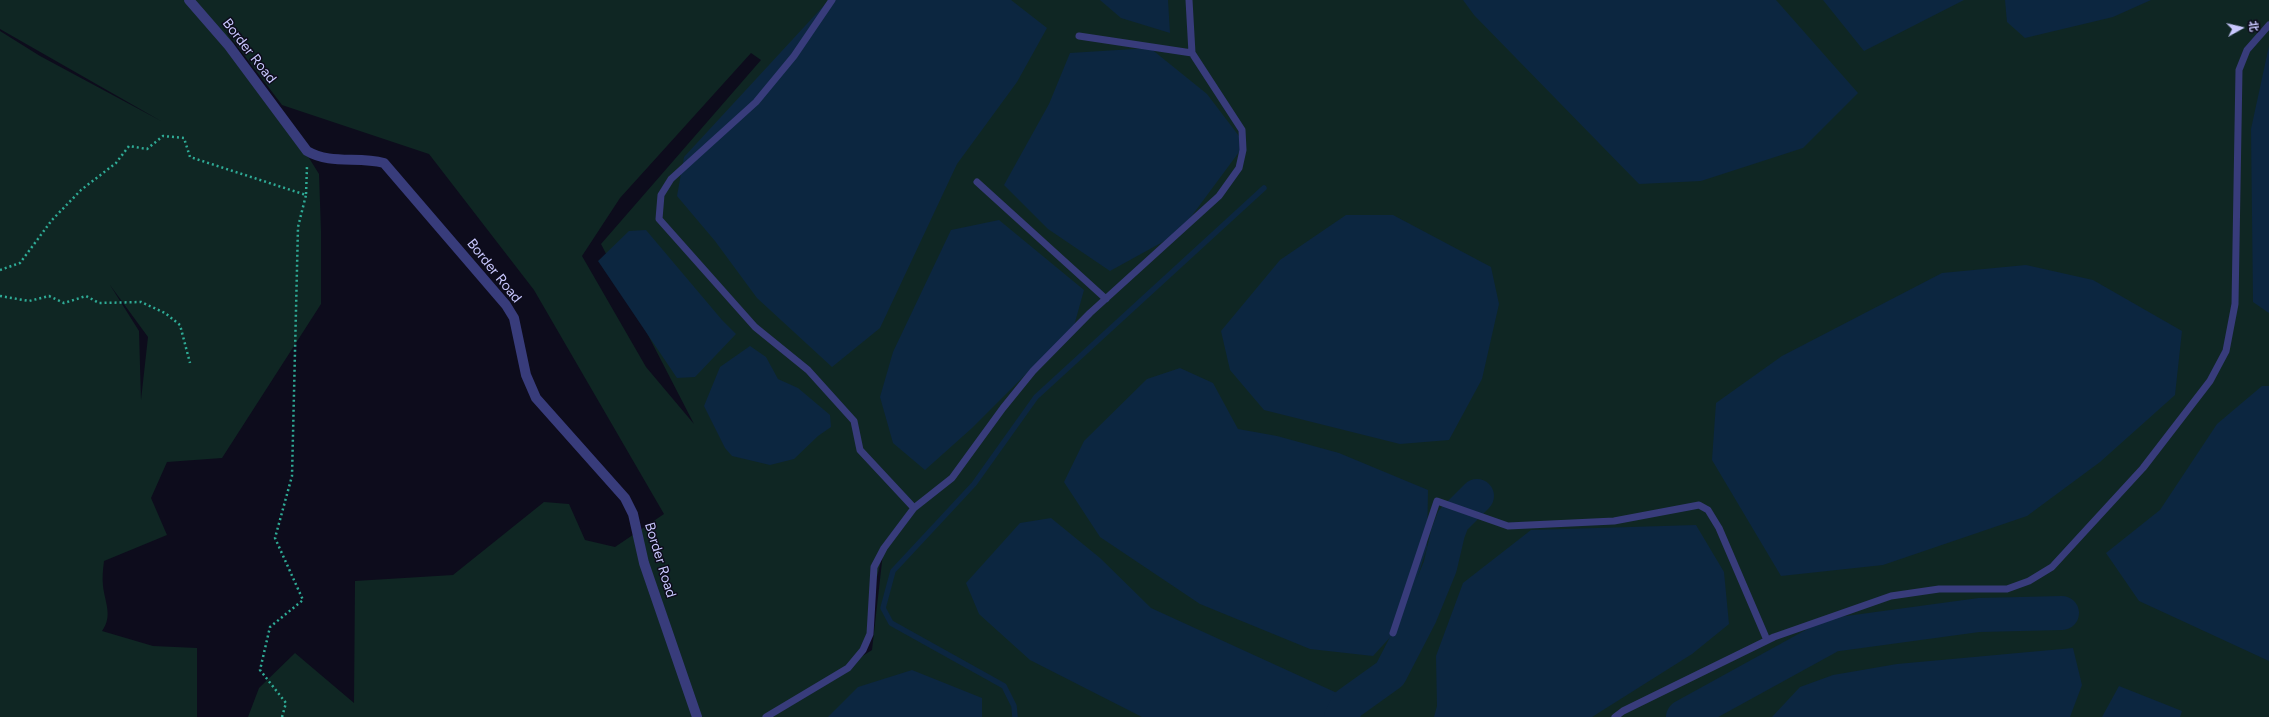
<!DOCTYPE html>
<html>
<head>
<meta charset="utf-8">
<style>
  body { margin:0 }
  #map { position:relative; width:2269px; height:717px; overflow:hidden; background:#0d0c1c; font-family:Figtree,"Noto Sans SC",sans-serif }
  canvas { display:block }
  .north { position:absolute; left:2221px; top:8px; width:40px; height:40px; -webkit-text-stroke:3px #0d0c1c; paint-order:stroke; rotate:82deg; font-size:11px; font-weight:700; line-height:16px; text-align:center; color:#c9c8fe }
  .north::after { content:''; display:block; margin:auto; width:14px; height:18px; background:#c9c8fe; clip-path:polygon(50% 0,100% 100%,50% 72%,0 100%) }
</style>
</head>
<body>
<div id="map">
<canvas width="2269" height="717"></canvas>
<div class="north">北</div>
</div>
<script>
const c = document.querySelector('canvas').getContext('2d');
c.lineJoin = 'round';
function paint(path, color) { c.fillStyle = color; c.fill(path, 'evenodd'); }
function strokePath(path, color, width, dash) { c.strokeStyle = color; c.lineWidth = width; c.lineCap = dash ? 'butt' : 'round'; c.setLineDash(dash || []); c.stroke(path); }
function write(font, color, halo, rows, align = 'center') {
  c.font = font + ' Figtree,sans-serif'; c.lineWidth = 3; c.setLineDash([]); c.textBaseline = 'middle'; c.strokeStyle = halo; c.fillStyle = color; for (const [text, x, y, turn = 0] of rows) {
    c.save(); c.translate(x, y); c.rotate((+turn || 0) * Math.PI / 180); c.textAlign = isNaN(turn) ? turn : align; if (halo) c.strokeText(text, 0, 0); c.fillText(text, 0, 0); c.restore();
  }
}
const green = new Path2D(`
  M0,0H2269V717H248L259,688L295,653L354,703L355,581L453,575L544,502L569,504L585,540L615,547L664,514L534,290L429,154L282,105L222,26L299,142L319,174L321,231V304L222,458L167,462L151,498L167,535L104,561C103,569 102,578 103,586C105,603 113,616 102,631L153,646L197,648V717H0V31L40,56L161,121L0,29ZM751,53L761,60L601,244L694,424L646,367L582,256L620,198ZM110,285L148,337L141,400L139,331ZM883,553L872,650L851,663L870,634L871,601Z`);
const water = new Path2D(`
  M829,0H1011L1047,28L1017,82L957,164L880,328L832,367L757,298L715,241L677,196L684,157Z
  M1100,0H1168L1170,33L1121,18Z
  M1463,0H1776L1858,93L1803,148L1701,181L1639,184L1474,15Z
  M1823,0H1964L1864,51Z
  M2005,0H2151L2113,17L2025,38L2007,22Z
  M2269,46V313L2253,302L2251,129Z
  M1150,48L1207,94L1245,144L1179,233L1110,271L1048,229L1004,185L1049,104L1070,53Z
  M1346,215H1393L1491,267L1499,304L1482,379L1449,440L1400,444L1264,410L1230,370L1221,331L1280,260Z
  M999,220L1084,290L1074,326L972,428L925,470L893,443L880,397L893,352L951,230Z
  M646,230L722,320L736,334L695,377L677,378L598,261L629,231Z
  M2026,265L2093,280L2182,331L2175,395L2100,462L2027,516L1883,565L1781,576L1712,460L1716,403L1782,356L1942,273Z
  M750,346L766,357L778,379L798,388L830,415L831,427L818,436L794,459L770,465L732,456L725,448L704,406L720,367Z
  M1180,368L1213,383L1238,429L1277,436L1339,453L1428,490L1427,547L1403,623L1373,656L1310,649L1200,604L1100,537L1064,482L1084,441L1147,379Z
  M2262,386H2269V661L2139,601L2106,553L2160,510L2217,424Z
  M1051,518L1100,558L1151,608L1337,693L1324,717H1142L1030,660L979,614L966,583L1020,523Z
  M1696,525L1724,572L1729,624L1692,654L1592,717H1434L1437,706L1436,656L1463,583L1531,530Z
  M2073,648L2082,685L2070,717H1772L1800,687L1833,675L1897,664Z
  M912,670L982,698V717H828L858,687Z
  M2119,686L2182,711L2180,717H2102Z`);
const stream = new Path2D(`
  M1015,717L1014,706L1004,686L891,623L883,608L893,571L974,484L1036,397L1264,188`);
const river = new Path2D(`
  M1341,717L1348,704L1390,674L1420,616L1440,567L1448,533L1453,520L1477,496
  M1683,717L1832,635L1979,615L2062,613`);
const path = new Path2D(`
  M0,270L20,263L52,220L81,190L116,163L129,146L147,149L163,136L184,138L190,157L306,195L307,166
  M0,296L29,301L49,296L64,303L86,296L99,303L141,302L165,313L180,325L190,363
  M282,717L286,703L260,670L270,627L303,600L275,538L292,476L298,227L306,195`);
const service = new Path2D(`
  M832,0L794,56L756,102L671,179L661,195L659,219L755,327L808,370L854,421L860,450L914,508
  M1079,36L1192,53
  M977,182L1106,299
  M1393,633L1437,501L1508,526L1614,521L1699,505L1708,510L1719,528L1767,640
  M766,717L848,668L863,650L870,634L874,567L884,548L914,508L952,478L1003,408L1033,371L1090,313L1219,196L1239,168L1243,150L1242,130L1192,53L1189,0
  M1615,717L1623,711L1774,637L1891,596L1939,589H2007L2029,581L2052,567L2143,468L2210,381L2226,351L2235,304L2239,70L2247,50L2269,25`);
const minor = new Path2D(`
  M189,0L229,46L307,151C331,165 357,156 384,163L506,305L514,318L526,375L536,398L625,498L633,514L644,563L697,717`);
const streetNames = [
  ["Border Road",249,51,52],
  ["Border Road",494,271,51],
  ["Border Road",660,560,73]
];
paint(green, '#0f2623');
paint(water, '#0c2640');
strokePath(stream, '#0c2640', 5.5);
strokePath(river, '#0c2640', 34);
strokePath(path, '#2fab96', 2.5, [2, 3]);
strokePath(service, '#383c7b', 7);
strokePath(minor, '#383c7b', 10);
write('14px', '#c9c8fe', '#0d0c1c', streetNames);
</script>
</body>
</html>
